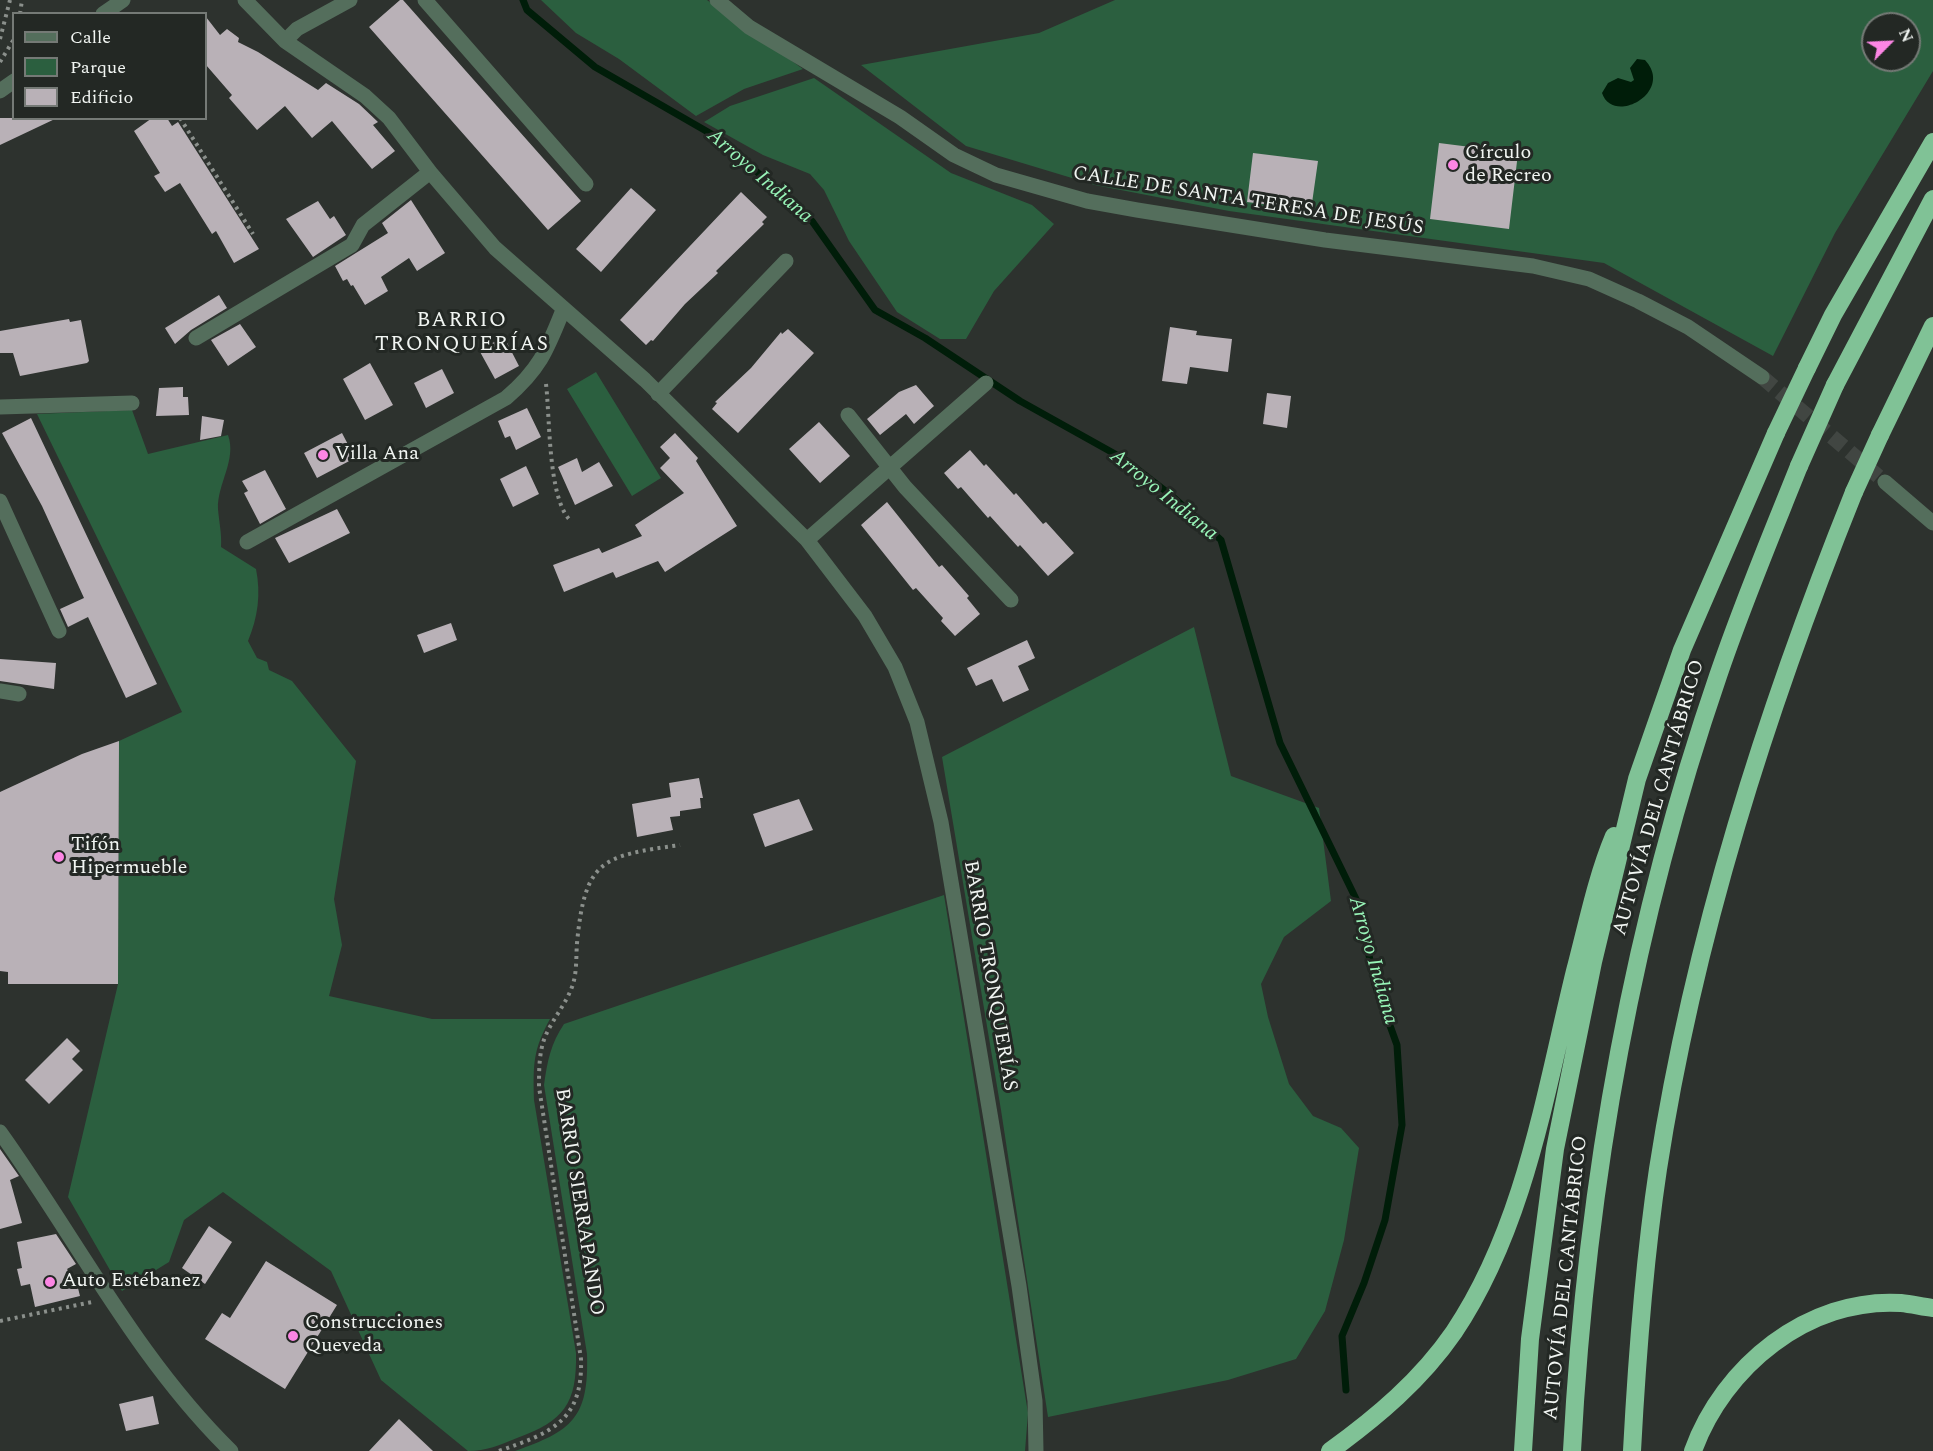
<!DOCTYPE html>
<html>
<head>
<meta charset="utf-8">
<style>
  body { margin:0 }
  #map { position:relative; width:1933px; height:1451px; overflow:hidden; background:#2d322e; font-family:Spectral,serif }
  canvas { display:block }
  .legend { position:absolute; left:12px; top:12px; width:195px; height:108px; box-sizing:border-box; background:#232824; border:2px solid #757a76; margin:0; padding:8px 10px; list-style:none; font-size:18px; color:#f1f5f2 }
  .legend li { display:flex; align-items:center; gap:12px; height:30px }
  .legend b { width:30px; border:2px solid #757a76 }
  .north { position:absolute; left:1861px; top:12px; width:60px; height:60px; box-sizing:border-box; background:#232824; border:2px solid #757a76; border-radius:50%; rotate:66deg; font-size:16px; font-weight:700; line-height:24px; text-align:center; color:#f1f5f2 }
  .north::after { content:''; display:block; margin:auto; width:21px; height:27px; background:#fc86e4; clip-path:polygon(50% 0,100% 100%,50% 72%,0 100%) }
</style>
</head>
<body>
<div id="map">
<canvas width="1933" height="1451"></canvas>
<ul class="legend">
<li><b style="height:8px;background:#546e5c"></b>Calle</li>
<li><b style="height:16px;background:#2b5f3f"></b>Parque</li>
<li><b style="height:16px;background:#b9b1b7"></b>Edificio</li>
</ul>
<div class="north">N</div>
</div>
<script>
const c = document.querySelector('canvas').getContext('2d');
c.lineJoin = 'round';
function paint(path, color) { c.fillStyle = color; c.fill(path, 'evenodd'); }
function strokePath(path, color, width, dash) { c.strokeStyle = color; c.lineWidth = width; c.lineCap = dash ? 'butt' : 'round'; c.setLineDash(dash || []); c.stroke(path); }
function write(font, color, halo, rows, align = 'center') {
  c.font = font + ' Spectral,serif'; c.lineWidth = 6; c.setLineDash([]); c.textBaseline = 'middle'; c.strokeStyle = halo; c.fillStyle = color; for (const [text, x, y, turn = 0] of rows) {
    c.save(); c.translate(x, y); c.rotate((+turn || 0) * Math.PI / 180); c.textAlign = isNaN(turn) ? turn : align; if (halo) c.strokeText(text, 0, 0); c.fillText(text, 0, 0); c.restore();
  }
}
const green = new Path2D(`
  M541,0H707L803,69L744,89L696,116L619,59L576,33Z
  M1115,0H1933V71L1835,233L1773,356L1604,263L1229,211L1095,185L966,146L861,65L1039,33ZM1873,24H1909V60H1873Z
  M814,78L951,173L1032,205L1054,224L994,291L966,339H940L897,312L849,241L824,190L810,174L763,155L704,122L730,106Z
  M596,372L661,478L632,496L567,389Z
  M132,410L148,454L228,435C237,460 217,484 218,509C219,522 222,534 221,547L256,569C261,594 258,617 248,641L257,658L267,662L269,670L292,681L356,761L334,899L342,945L329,996L432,1019H550C533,1050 533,1064 534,1100L576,1353C577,1404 564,1421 517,1438C500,1445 486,1451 468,1451L381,1380L331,1271L223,1192L184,1220L169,1262L122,1291L68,1197L118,984L119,741L182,712L37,414Z
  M1194,627L1231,776L1319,808L1331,901L1284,937L1261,984L1268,1017L1289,1084L1313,1116L1341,1128L1359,1148L1344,1240L1325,1311L1296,1359L1228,1380L1048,1417L1001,1110L942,757Z
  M944,895L1028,1413L1025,1451H515C572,1431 589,1418 587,1354L544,1085C547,1062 551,1043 564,1024Z`);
const water = new Path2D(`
  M1637,59L1645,60C1675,92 1613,126 1602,93L1608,83L1618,78L1631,82L1634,80L1630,68Z`);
const stream = new Path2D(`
  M523,0L527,10L595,67L720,139L812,221L875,310L925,338L1020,401L1124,459L1172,496L1221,540L1280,743L1358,903L1375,984L1397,1045L1402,1125L1385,1220L1364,1283L1342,1336L1346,1390`);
const building = new Path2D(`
  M400,0H403L581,201L548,230L369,27Z
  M206,17L220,35L227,29L239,38L238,42L258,52L318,90L326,83L359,104L378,122L373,125L395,151L372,169L332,121L312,138L285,106L257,130L229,98L232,95L206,65Z
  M0,118H57L0,145Z
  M152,118H167L172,126L178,122L259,249L234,263L216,231L212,234L180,183L165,192L154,176L160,173L134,131Z
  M1439,143L1518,153L1509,229L1430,219Z
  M1253,153L1318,161L1311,210L1247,202Z
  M631,188L656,210L601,272L576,249Z
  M741,192L767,217L762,222L764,224L716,271L718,273L685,304L653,341L651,340L646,345L620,320Z
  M411,200L445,253L417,271L409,258L381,277L388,291L365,305L353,285L351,286L347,279L343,281L335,266L388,233L382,223Z
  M318,201L330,219L334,216L346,235L313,257L286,219Z
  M219,295L227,308L191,330L175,344L165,328Z
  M69,319L70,322L81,320L89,361L87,363L20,376L13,353H0V331Z
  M240,324L256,347L228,366L211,340Z
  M1170,327L1197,331L1196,335L1232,339L1228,372L1190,367L1187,384L1162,381Z
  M788,329L814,353L738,433L712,409L717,403L715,402L751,368L781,332L782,334Z
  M504,337L519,366L495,379L479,350Z
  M370,363L393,405L365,420L343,379Z
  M442,369L454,393L426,408L414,383Z
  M916,385L934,406L914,424L906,414L880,435L867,419L899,392Z
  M183,387V397H188L189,415L156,416L159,388Z
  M1267,393L1291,396L1287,428L1263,424Z
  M527,408L541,437L516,450L510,436L505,438L498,421Z
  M202,416L224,420L221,436L200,440Z
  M31,418L157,684L126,698L88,617L68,627L60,609L84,598L42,506L2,433Z
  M819,422L850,456L820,483L789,449Z
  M342,433L355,458L317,478L304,453Z
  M675,433L698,458L696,461L737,526L665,572L658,561L616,578L613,572L564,592L553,565L599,548L602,553L642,536L635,525L684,493L660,468L670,458L660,447Z
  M970,450L984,466L986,464L1014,495L1016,493L1043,524L1046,522L1074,553L1048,576L1020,545L1018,547L990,516L988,518L961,487L958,489L944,473Z
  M577,458L582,472L599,462L613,486L575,505L558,467Z
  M526,466L539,494L513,507L500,479Z
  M265,470L286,509L260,524L244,493L248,491L242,481Z
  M887,502L939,567L942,565L969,596L967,598L980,614L955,636L941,621L943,618L916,588L913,590L861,525Z
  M337,509L350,533L289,563L275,538Z
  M451,623L457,640L424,653L417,635Z
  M1027,640L1035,658L1018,666L1029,690L1003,702L992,679L976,686L967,668Z
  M0,659L56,663L54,689L0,681Z
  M119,741L118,984H8V972L0,971V792L82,754Z
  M699,778L703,798H700L701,808L680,811V816L670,817L673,830L637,837L632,804L671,797L669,783Z
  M799,799L813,830L765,847L753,814Z
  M67,1038L80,1051L72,1059L83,1070L49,1104L25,1080Z
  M0,1149L19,1176L10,1180L22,1223L0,1229Z
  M209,1226L232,1242L205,1284L182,1268Z
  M56,1234L76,1264L67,1269L77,1284L80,1296L35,1307L30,1284L21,1286L17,1269L22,1268L17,1242Z
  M266,1261L337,1305L285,1389L205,1339L222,1313L230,1318Z
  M153,1396L159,1424L126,1431L119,1404Z
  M399,1419L433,1451H369Z`);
const minorTunnel = new Path2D(`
  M1762,377L1885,482`);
const path = new Path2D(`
  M20,14L22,0
  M0,39L10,0
  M0,62L14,39
  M180,118L253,234
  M546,384C550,418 548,495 569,519
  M0,1321L92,1302
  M499,1451C550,1433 583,1422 581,1359L539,1087C539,1070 539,1052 545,1037C553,1018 567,1003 573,984C577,971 576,956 577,943C585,859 602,856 680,845`);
const minor = new Path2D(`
  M245,0L285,41L365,96L389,118L430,172L495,248L645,380L807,540L865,616L895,667L917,722L941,822L1019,1286L1035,1401L1036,1451
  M425,0L586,184
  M717,0L749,27L900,117L954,155L996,175L1087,201L1137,210L1325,240L1533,266L1589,279L1638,301L1688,327L1762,377
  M103,14L123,0
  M285,41L297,29L350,0
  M0,91L14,81
  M196,338L352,245L363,225L430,172
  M658,394L786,261
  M0,407L132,403
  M848,415L905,487L1011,600
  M1885,482L1933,523
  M0,501L59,631
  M807,540L986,383
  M247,542L506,398C540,369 547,350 563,310
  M0,691L19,694
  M0,1132C76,1238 137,1359 231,1451`);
const highway = new Path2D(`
  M1807,368L1833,315L1933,142
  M1835,385L1933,199
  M1880,435L1933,326
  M1330,1451C1377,1417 1421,1380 1454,1332C1525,1226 1545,1093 1575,971C1587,926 1596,879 1614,836
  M1523,1451L1530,1339L1555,1149L1593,962L1637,779L1682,650L1776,433
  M1572,1451C1586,1187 1632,926 1718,676C1742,605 1771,536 1799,466
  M1632,1451C1637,1357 1644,1262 1658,1169C1694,936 1766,711 1854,492
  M1693,1451C1723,1367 1808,1297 1901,1303C1912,1304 1923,1307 1933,1308`);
const highwayBridge = new Path2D(`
  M1776,433L1807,368
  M1799,466L1835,385
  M1854,492L1880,435`);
const markers = [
  [1453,165,6,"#fc86e4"],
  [323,455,6,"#fc86e4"],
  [59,857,6,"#fc86e4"],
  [50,1282,6,"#fc86e4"],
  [293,1336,6,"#fc86e4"]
];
const poiNames = [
  ["Círculo",1465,154],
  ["de Recreo",1465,177],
  ["Villa Ana",335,455],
  ["Tifón",71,846],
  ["Hipermueble",71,869],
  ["Auto Estébanez",62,1282],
  ["Construcciones",305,1324],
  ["Queveda",305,1347]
];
const streetNames = [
  ["CALLE DE SANTA TERESA DE JESÚS",1248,202,9],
  ["AUTOVÍA DEL CANTÁBRICO",1660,798,-74],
  ["BARRIO TRONQUERÍAS",989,976,80],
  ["BARRIO SIERRAPANDO",578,1202,81],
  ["AUTOVÍA DEL CANTÁBRICO",1567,1278,-84]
];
const waterNames = [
  ["Arroyo Indiana",759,177,41],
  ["Arroyo Indiana",1163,496,39],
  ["Arroyo Indiana",1372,961,74]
];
const neighbourhoodNames = [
  ["BARRIO",462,322],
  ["TRONQUERÍAS",462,346]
];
paint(green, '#2b5f3f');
paint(water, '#001d09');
strokePath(stream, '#001d09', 7);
paint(building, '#b9b1b7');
strokePath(minorTunnel, '#414642', 15, [15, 8]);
strokePath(path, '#8b908c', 4, [3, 4.5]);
strokePath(minor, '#546e5c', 15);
strokePath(highway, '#80c296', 18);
strokePath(highwayBridge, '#80c296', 18);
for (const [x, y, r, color] of markers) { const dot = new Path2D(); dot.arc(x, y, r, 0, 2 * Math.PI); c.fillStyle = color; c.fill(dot); strokePath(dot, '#232824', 2); }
write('20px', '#f1f5f2', '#232824', poiNames, 'left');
write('20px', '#f1f5f2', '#232824', streetNames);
write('italic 21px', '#98f5b8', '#232824', waterNames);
c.letterSpacing = '1.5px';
write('21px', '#f1f5f2', '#232824', neighbourhoodNames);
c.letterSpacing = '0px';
</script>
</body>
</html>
